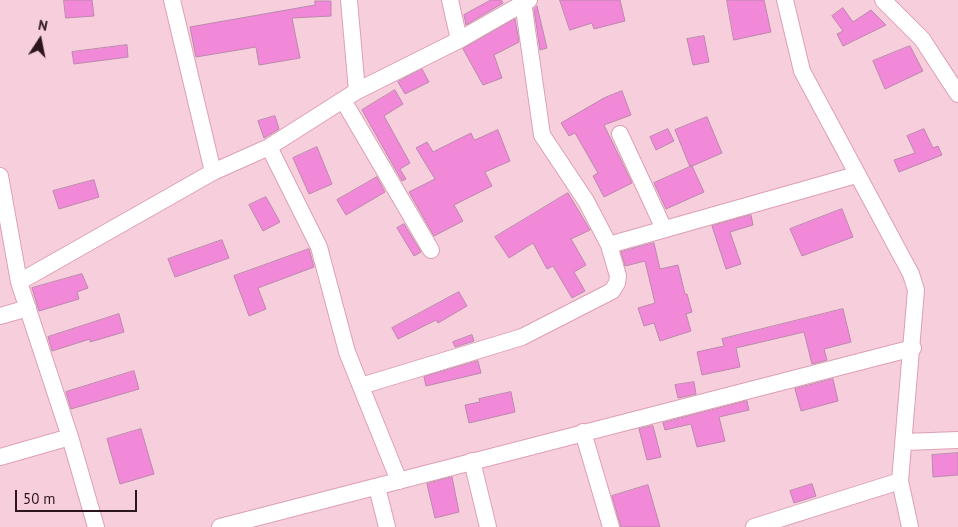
<!DOCTYPE html>
<html>
<head>
<meta charset="utf-8">
<style>
  body { margin:0 }
  #map { position:relative; width:958px; height:527px; overflow:hidden; background:#f7cfdc; font-family:"PT Sans",sans-serif }
  canvas { display:block }
  .north { position:absolute; left:15px; top:15px; width:50px; height:50px; -webkit-text-stroke:4px #f7cfdc; paint-order:stroke; rotate:11deg; font-size:14px; font-weight:700; line-height:20px; text-align:center; color:#2c151d }
  .north::after { content:''; display:block; margin:auto; width:18px; height:22px; background:#2c151d; clip-path:polygon(50% 0,100% 100%,50% 72%,0 100%) }
  .scale { position:absolute; left:15px; top:490px; width:122px; height:22px; box-sizing:border-box; border:2px solid #2c151d; border-top:0; padding-left:6px; font-size:15px; line-height:18px; white-space:nowrap; color:#2c151d; -webkit-text-stroke:4px #f7cfdc; paint-order:stroke }
</style>
</head>
<body>
<div id="map">
<canvas width="958" height="527"></canvas>
<div class="north">N</div>
<div class="scale">50 m</div>
</div>
<script>
const c = document.querySelector('canvas').getContext('2d');
c.lineJoin = 'round';
function paint(path, color) { c.fillStyle = color; c.fill(path, 'evenodd'); }
function strokePath(path, color, width, dash) { c.strokeStyle = color; c.lineWidth = width; c.lineCap = dash ? 'butt' : 'round'; c.setLineDash(dash || []); c.stroke(path); }
const building = new Path2D(`
  M64,0H92L94,16L66,18Z
  M491,0H501L503,3L466,25L464,15Z
  M560,0H620L625,21L594,29L592,23L570,30Z
  M727,0H764L771,32L734,40Z
  M315,1H331V16L292,18L300,58L259,65L256,47L196,57L190,27L315,5Z
  M537,6L547,48L540,50L534,9Z
  M843,8L853,22L871,10L886,25L843,46L837,34L843,31L832,16Z
  M515,19L519,42L494,55L502,78L483,85L463,49Z
  M704,36L709,62L693,65L687,39Z
  M127,45L128,57L74,64L72,52Z
  M910,46L923,71L885,89L873,61Z
  M422,69L429,82L405,94L398,82Z
  M395,90L403,104L384,116L410,163L400,169L406,179L402,181L362,110Z
  M622,91L631,115L604,125L632,183L604,197L593,176L598,173L575,133L569,136L561,123L604,98Z
  M275,116L279,129L264,138L258,121Z
  M707,117L722,153L690,167L675,130Z
  M668,129L674,141L656,150L650,137Z
  M924,129L933,148L938,146L942,155L899,172L894,160L915,153L907,136Z
  M498,130L510,161L485,172L492,186L454,205L463,221L434,236L409,192L435,179L416,148L427,142L433,152L471,133L474,140Z
  M317,147L332,184L309,194L293,158Z
  M692,166L704,192L666,209L654,183Z
  M377,177L385,192L346,215L337,200Z
  M94,180L99,197L59,209L53,191Z
  M568,193L590,230L571,239L586,265L574,272L585,291L572,298L553,266L547,269L533,243L509,258L495,237Z
  M266,197L280,222L263,231L249,205Z
  M842,209L853,237L802,256L790,229Z
  M751,215L753,225L730,232L741,264L726,269L712,226Z
  M404,224L421,252L414,256L397,228Z
  M222,240L229,258L175,277L168,259Z
  M654,243L660,269L678,265L685,294H687L692,312L686,314L691,331L660,341L654,323L644,326L638,308L655,303L645,261L625,266L621,252Z
  M309,249L314,267L258,288L266,309L249,316L234,276Z
  M82,274L88,288L77,292L79,299L39,311L32,288Z
  M459,292L467,306L438,323L436,320L398,339L392,328Z
  M843,309L851,342L824,349L827,360L812,364L804,332L736,348L740,367L702,375L697,352L724,346L722,339Z
  M119,314L124,332L90,342V339L52,351L48,337Z
  M472,335L474,341L455,347L453,342Z
  M478,361L481,373L426,386L424,377Z
  M134,371L139,389L71,409L66,392Z
  M833,379L838,401L801,411L795,389Z
  M694,382L696,394L678,398L675,385Z
  M511,392L515,412L469,423L465,405L480,402L479,399Z
  M747,401L749,410L719,417L725,441L697,447L691,424L665,430L663,423Z
  M653,426L661,457L647,460L639,429Z
  M141,429L154,474L120,484L107,439Z
  M958,453V475L933,477L932,455Z
  M452,477L459,512L435,518L427,484Z
  M812,484L816,496L794,503L790,491Z
  M648,485L660,527H621L612,496Z`);
const minor = new Path2D(`
  M172,0L213,172
  M349,0L357,91
  M450,0L459,40
  M785,0L802,71L911,274L916,290L900,481L910,527
  M883,0L922,39L958,94
  M343,100L431,250
  M620,134L664,229
  M269,147L319,247L347,352L399,481
  M0,176L19,282L70,437L96,527
  M609,245L856,175
  M19,282L213,172L269,147L357,91L459,40L529,0
  M0,316L28,308
  M361,386L522,337L612,291L617,283L618,276L609,245L586,201L542,135L523,2
  M583,432L611,527
  M904,442L958,440
  M0,457L70,437
  M472,461L488,527
  M377,487L387,527
  M220,527L913,348
  M754,527L900,481`);
paint(building, '#f288d8');
strokePath(building, '#bb88ad', 1);
strokePath(minor, '#de9fb4', 18);
strokePath(minor, '#fff', 16);
</script>
</body>
</html>
